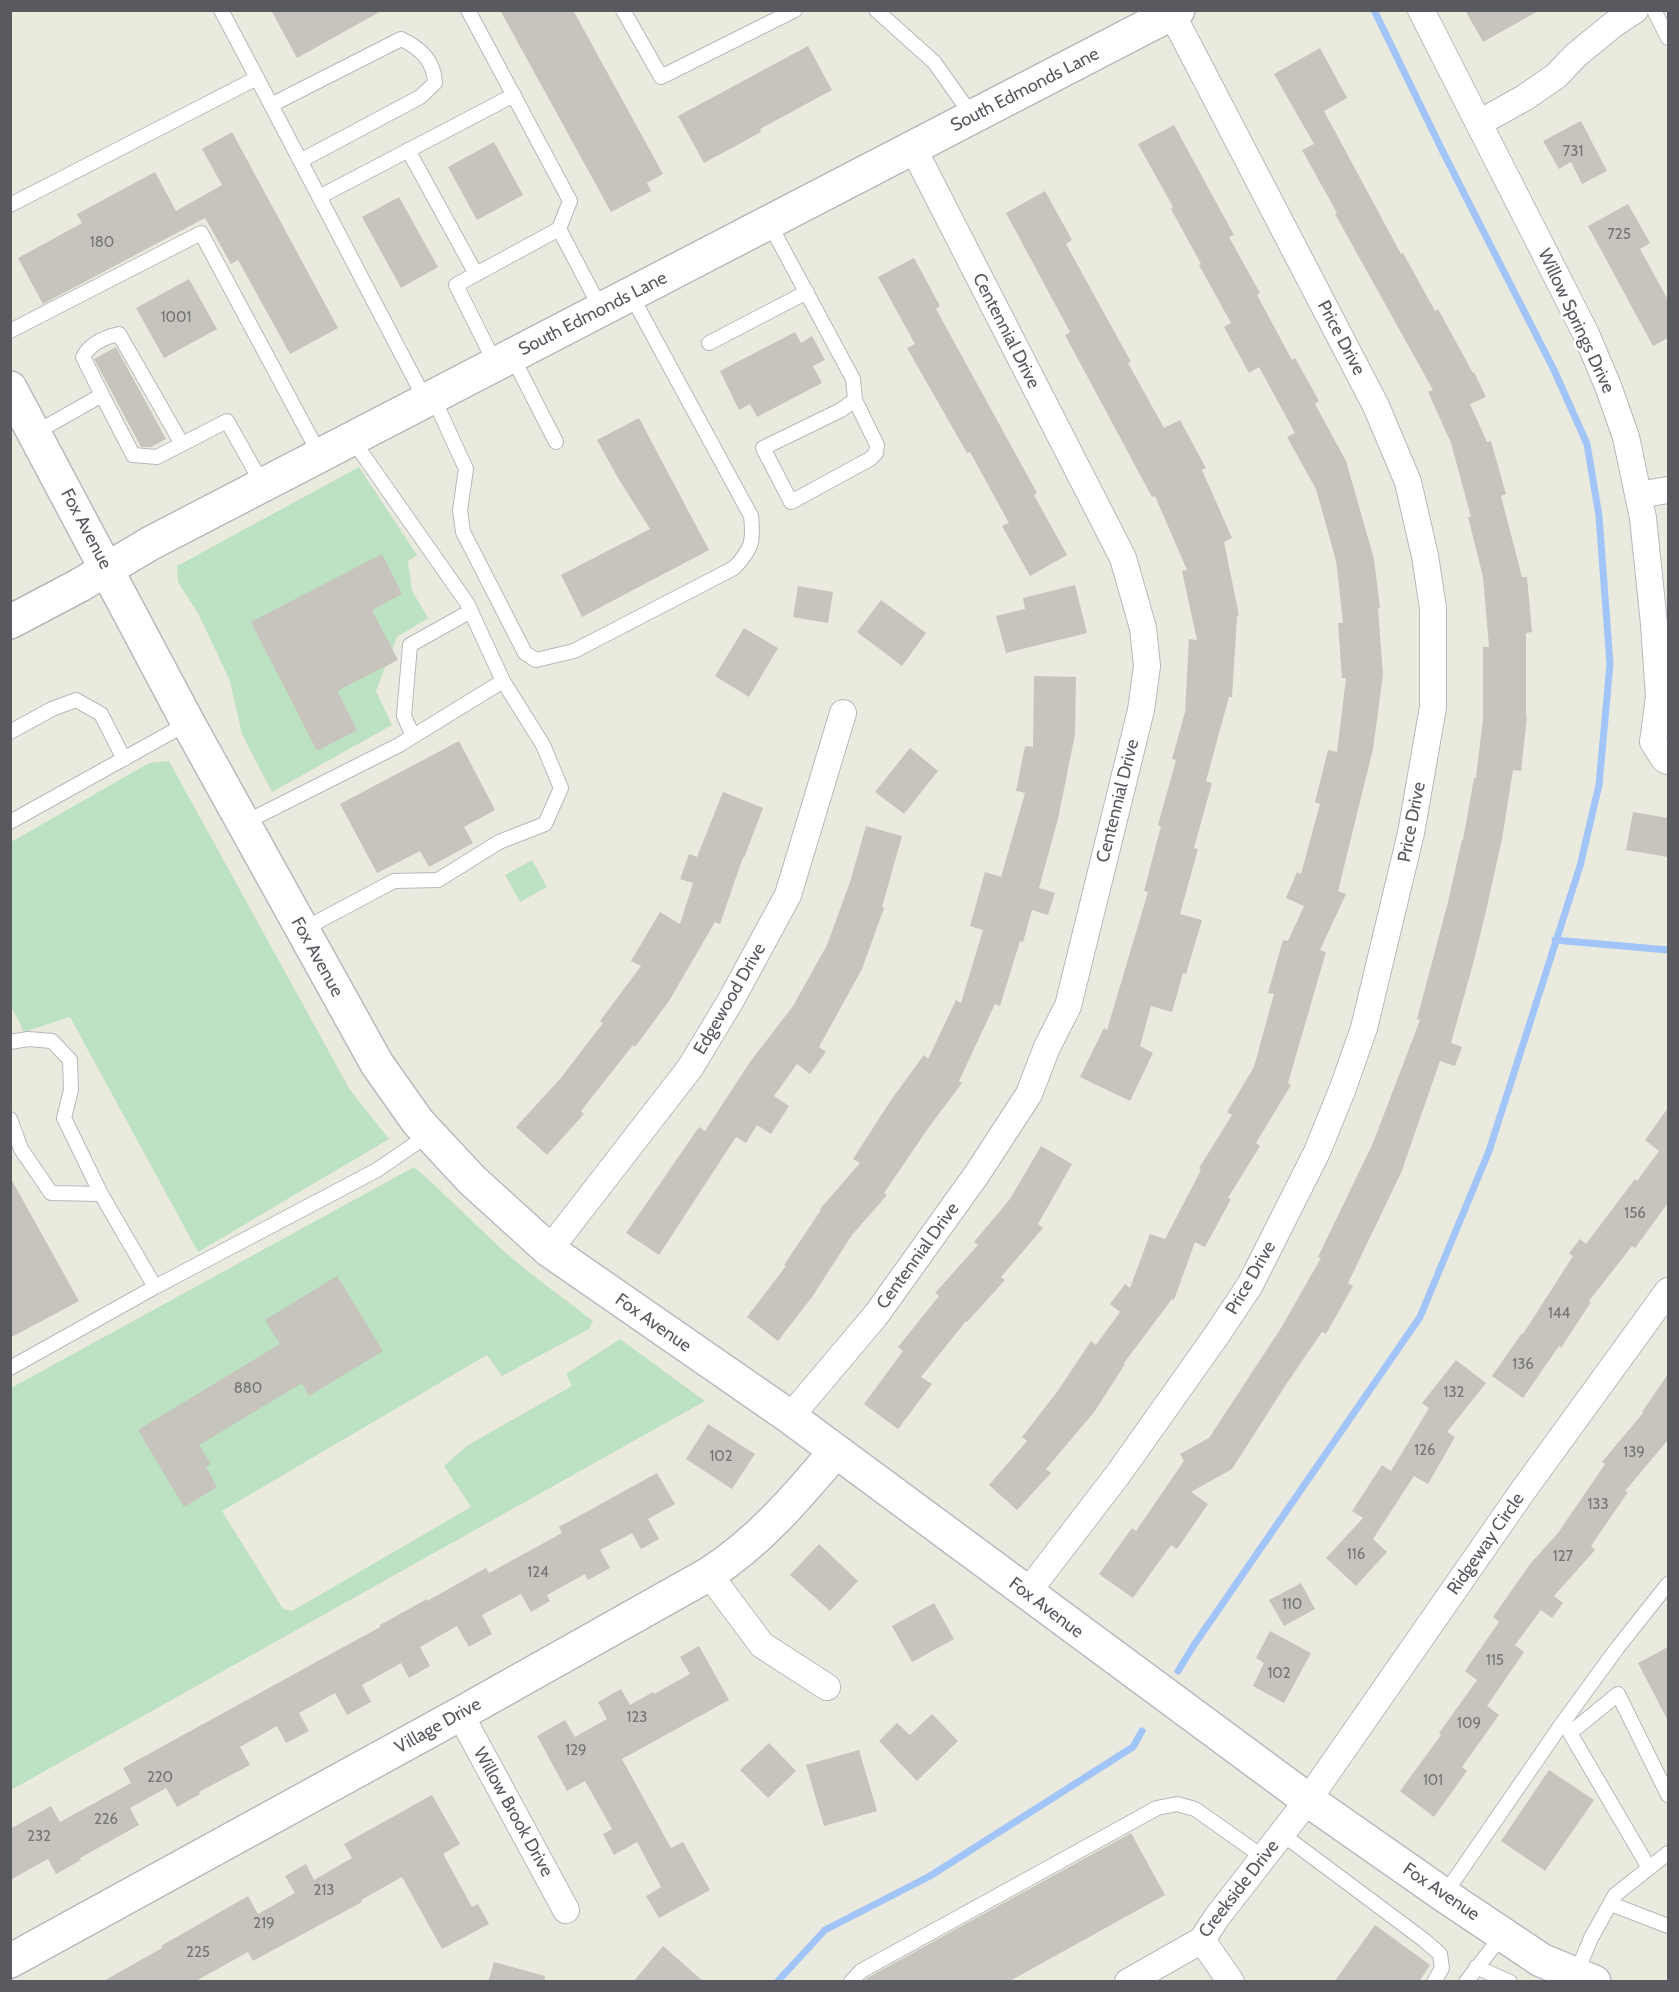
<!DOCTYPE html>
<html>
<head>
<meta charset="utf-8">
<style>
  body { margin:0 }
  #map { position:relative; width:1679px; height:1992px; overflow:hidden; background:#ebeadf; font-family:Cabin,sans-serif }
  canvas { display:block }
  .frame { position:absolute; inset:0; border:12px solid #585a60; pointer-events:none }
</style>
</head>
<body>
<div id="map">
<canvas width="1679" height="1992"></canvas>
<div class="frame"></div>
</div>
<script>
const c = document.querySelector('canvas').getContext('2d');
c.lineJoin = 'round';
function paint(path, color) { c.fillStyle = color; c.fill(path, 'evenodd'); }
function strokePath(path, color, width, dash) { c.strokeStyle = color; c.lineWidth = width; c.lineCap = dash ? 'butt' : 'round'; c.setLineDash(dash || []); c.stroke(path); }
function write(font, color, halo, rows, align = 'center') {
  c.font = font + ' Cabin,sans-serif'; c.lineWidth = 5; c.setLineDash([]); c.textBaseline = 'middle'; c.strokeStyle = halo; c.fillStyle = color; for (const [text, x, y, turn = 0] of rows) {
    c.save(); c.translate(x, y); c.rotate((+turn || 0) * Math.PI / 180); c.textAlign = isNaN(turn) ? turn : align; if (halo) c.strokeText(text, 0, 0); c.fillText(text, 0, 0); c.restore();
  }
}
const green = new Path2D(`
  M359,467L417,555L408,561L412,591L428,618L397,637L376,691L392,725L272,792L242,734L230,681L199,615L178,582L177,566Z
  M169,761L350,1090L389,1139L198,1252L70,1017L24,1032L11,1006V842L149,763Z
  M532,860L547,887L520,902L505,875Z
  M414,1167C446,1194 474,1224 505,1252C533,1277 564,1298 593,1321L589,1329L502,1376L487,1355L222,1511L283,1609L292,1611L471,1507L444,1466L468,1445L572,1386L566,1374L620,1339L705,1401L11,1790V1388Z`);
const stream = new Path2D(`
  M1555,940L1668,950
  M1178,1671L1194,1645L1420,1317L1489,1151L1580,866L1599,785L1610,664L1599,516L1587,444L1554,370L1443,152L1374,10
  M777,1982L825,1930L930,1876L1133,1747L1142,1731`);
const building = new Path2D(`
  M271,10H383L297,58Z
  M500,10H573L663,174L647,183L651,191L611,212Z
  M1465,10H1540L1483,42Z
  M808,46L832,90L760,129L761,132L704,163L678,116Z
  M1320,48L1347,98L1324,111L1401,254L1403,253L1435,311L1438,309L1473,373L1474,372L1486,397L1470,404L1487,442L1491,441L1506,494L1501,496L1522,577H1527L1532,632L1526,633V717H1527L1521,771L1513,770L1502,839L1486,911L1473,964L1451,1043L1462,1047L1455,1066L1440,1061L1401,1173L1348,1283L1353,1286L1326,1334L1322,1332L1285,1386L1232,1469L1191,1492L1208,1504L1177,1549L1171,1545L1133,1598L1099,1574L1132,1528L1136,1531L1184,1461L1180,1454L1209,1438L1281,1328L1321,1258L1318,1257L1373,1143L1420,1020L1417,1019L1448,902L1462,840H1463L1474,778H1476L1483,719V647H1489L1483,577L1468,517H1471L1451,443L1428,392L1433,390L1335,214L1337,213L1302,150L1314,144L1274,74Z
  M1581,121L1607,171L1582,184L1571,162L1559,169L1543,141Z
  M1174,125L1234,235L1229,237L1260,293L1257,295L1292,360L1295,358L1319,401L1315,404L1346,461L1374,559L1380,608H1378L1383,675L1373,749L1338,891L1346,894L1320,950L1326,952L1288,1083L1291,1085L1256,1143L1260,1146L1228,1198L1231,1199L1205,1247L1195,1242L1174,1300L1172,1299L1124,1363L1125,1364L1095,1411L1046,1469L1051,1473L1017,1510L989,1485L1027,1441L1022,1437L1057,1392L1091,1341L1096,1345L1120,1312L1110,1304L1125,1284L1130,1288L1150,1234L1165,1239L1201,1170L1199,1168L1232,1115L1227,1112L1254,1067L1274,994L1268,993L1283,940L1288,941L1304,906L1286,898L1297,872L1301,874L1320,804L1315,802L1328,750L1337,752L1346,678H1342L1338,623H1343L1336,561L1316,489L1287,437L1295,433L1259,367L1249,373L1224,327L1231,323L1199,265L1201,264L1171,209L1173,207L1138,144Z
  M232,132L338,328L290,354L238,260L231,264L205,218L43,304L18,258L82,223L77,214L155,172L176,211L222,185L202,149Z
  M494,142L523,195L477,220L448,167Z
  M1045,191L1072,240L1066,244L1131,362L1128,363L1164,428L1180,420L1206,468L1202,470L1232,538L1224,542L1239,615L1237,616L1232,697H1229L1206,781L1212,783L1194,848L1198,849L1180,914L1202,920L1186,974L1183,973L1172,1012L1151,1006L1140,1046L1153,1053L1130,1101L1080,1077L1104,1028L1107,1030L1148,892L1144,891L1161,826L1158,825L1176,760L1172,759L1185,712L1189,639L1197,640L1182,571L1187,570L1155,496L1152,497L1065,335L1070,332L1006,213Z
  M399,197L438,267L401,288L362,217Z
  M1628,204L1650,243L1640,249L1668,300V338L1653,346L1588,226Z
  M914,258L940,306L936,309L1037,493L1034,495L1067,555L1030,576L1002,526L1009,523L970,452L967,453L907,348L915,344L878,277Z
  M189,279L217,329L164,358L136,308Z
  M795,332L801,343L812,336L825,360L813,366L822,383L757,417L750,404L739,410L720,371Z
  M116,347L166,439L151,447H141L94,359Z
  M639,418L709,550L582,617L561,575L650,529L618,478L597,440Z
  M382,554L402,594L372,610L398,660L337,691L357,730L317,751L251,622Z
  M1075,585L1087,633L1006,653L996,616L1025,609L1023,598Z
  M798,586L833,592L828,623L793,617Z
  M881,600L926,633L902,666L857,632Z
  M744,628L778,648L749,697L715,676Z
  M1034,676L1076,677L1075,734L1058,819L1039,888L1055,893L1048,915L1032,910L1023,942L1020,941L1000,1006L995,1004L959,1081L962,1083L929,1127L884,1193L887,1195L852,1235L812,1297L778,1341L747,1317L786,1266L784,1265L821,1210L820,1209L860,1163L853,1159L891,1100L924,1055L928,1059L956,1000L961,1003L983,930L970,926L985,872L1001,877L1025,793L1016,791L1025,746L1033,747Z
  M459,741L495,810L464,827L473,843L429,867L420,851L377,873L340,804Z
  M910,748L938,771L904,814L875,792Z
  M723,792L763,808L744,858L743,857L720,924L715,922L669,1001L635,1047L633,1045L581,1111L584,1114L547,1155L516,1127L560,1079L603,1023L600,1021L641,966L631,961L660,912L680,924L693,883L680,879L689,854L697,857Z
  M1633,812L1668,818V857L1626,850Z
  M866,826L902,836L882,907L884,908L862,969L819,1047L826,1052L810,1074L797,1064L774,1096L789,1106L771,1134L757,1125L746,1143L736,1137L659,1255L626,1233L699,1127L705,1131L750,1062L793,1006L827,945L850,882Z
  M1668,1108V1203L1635,1248L1632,1246L1589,1301L1591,1302L1561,1348L1559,1346L1523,1398L1492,1376L1522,1333L1523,1334L1573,1256L1569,1253L1580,1239L1586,1244L1635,1179L1637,1181L1659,1151L1645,1140Z
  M1041,1146L1072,1164L1038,1224L1043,1228L1001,1277L1005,1280L967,1322L966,1321L921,1377L932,1384L898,1429L864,1404L903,1351L898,1347L939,1296L935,1293L978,1245L974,1242L1010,1199Z
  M10,1177L79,1301L10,1338Z
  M337,1276L383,1351L309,1396L302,1383L199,1445L211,1464L206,1467L217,1487L184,1507L138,1430L280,1344L265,1320Z
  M1456,1360L1486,1383L1447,1432L1455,1437L1428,1484L1414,1476L1373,1539L1387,1552L1356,1586L1326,1558L1363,1518L1352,1511L1382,1465L1391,1471L1429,1408L1422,1403Z
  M1668,1374V1440L1625,1491L1628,1492L1591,1546L1595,1550L1554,1596L1563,1603L1552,1618L1541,1610L1515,1645L1524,1652L1487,1706L1499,1715L1462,1767L1467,1771L1434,1817L1400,1791L1441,1735L1439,1733L1477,1680L1465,1671L1499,1622L1493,1617L1530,1564L1558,1533L1605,1464L1602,1462L1643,1413L1642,1412Z
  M708,1424L755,1454L732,1489L686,1459Z
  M657,1473L675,1504L648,1519L659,1539L641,1549L632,1533L600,1550L610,1568L588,1580L585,1574L547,1595L550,1601L531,1612L521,1594L482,1615L492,1634L469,1647L457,1626L420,1647L430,1666L409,1678L401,1663L362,1685L371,1702L347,1715L335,1693L299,1713L309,1731L286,1743L277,1726L240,1747L250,1765L199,1792L200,1794L177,1807L166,1788L130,1808L139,1825L80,1858L81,1860L56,1874L48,1859L10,1880V1829L51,1806L60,1822L131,1783L123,1768L380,1627V1625L427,1599V1601L486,1568L489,1573L562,1533L559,1527Z
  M819,1544L858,1581L830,1611L790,1575Z
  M1301,1583L1315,1609L1284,1626L1269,1600Z
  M934,1603L954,1639L912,1662L892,1626Z
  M1270,1631L1311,1653L1284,1703L1253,1686L1264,1663L1256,1658Z
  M699,1646L729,1700L622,1759L671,1848L683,1842L710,1890L659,1918L646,1896L661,1887L637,1842L614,1855L603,1834L612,1829L585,1781L567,1791L537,1736L565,1720L575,1737L607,1719L598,1702L621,1689L630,1705L653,1692L654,1694L690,1674L680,1657Z
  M1668,1647V1721L1638,1663Z
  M932,1714L958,1741L917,1781L879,1741L897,1723L910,1735Z
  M769,1743L796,1771L768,1798L740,1770Z
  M859,1750L877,1811L824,1826L806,1765Z
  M1549,1770L1594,1800L1545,1871L1501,1841Z
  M432,1795L460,1844L443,1854L472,1907L478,1904L489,1924L442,1949L402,1877L361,1900L362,1902L253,1961L248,1952L194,1982H102L162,1948L161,1946L248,1896L258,1914L295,1893L285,1876L306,1864L314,1880L352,1858L344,1844Z
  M1131,1833L1165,1895L1008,1982H864L867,1978Z
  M1375,1925L1430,1965L1419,1982H1334Z
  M663,1946L704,1982H633Z
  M494,1962L545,1976L544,1982H488Z`);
const service = new Path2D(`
  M221,10L257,78
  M468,10L570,201L559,229L601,309
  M623,10L661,77L795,10
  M876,10L934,62L973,117
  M1654,10L1668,38
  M271,105L401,39C420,48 434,60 435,83L420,97L300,161
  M408,150L476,274
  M319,197L514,95
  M10,205L257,78L426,401
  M769,223L853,379L855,400L841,410L763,448L791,502L870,459L876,453L877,445L855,400
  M10,331L201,233L320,455
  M709,343L807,292
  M512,356L556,442
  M496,365L456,285L559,229
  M102,395L83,357C90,344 105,337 119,334L182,444
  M433,397L466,469L460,510L463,532L525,653L536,660L574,651L734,568C752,549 754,541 751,516L631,295
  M35,433L102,395L133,455L157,457L227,421L263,485
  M10,732L52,709L76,700L101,714L124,759
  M413,736L404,716L410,645L471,611
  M10,822L188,723
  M244,823L399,745L503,681L467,603L352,439
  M302,930L394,881L438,880L499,842L545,824L561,788L543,745L503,681
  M10,1042L28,1039L52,1041L70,1060L71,1090L64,1118L101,1194
  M10,1119L21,1149L51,1193L101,1194L155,1287
  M10,1368L155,1287L377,1170L428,1135
  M1282,1834L1424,1940L1440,1954L1442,1968L1434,1982
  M1649,1868L1570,1733L1618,1694L1668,1795
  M1444,1895L1561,1725L1618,1647L1668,1584
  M1611,1904L1668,1926
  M1476,1967L1510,1982
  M1576,1974L1591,1938L1615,1895L1668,1853
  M851,1982L861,1971L1157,1808L1177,1804L1195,1809L1263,1857
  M1466,1982L1503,1934`);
const minor = new Path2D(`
  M1421,10L1586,334L1608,386L1626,437L1643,518L1654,624L1659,697L1653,742L1664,759L1668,761
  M1479,123L1524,98L1556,76L1576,55L1614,24L1635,10
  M1638,495L1668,490
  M549,1250L690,1068L731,1000L788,895L843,713
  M790,1417L876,1315L977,1174L1029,1094L1047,1047L1068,1006L1141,710L1147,666L1143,628L1123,558L913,148
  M709,1574L762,1645L827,1687
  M1027,1593L1119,1473L1216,1336L1250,1285L1317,1152L1343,1088L1364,1028L1411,833L1433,707V608L1425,556L1408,482L1376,406L1170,10
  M460,1714L566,1910
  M1202,1940L1231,1982
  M1128,1982L1202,1940L1217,1917L1308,1800L1522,1492L1668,1291`);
const tertiary = new Path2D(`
  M10,622L80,585L151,543L1178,10
  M10,1961L460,1714L709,1574C759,1542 797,1497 835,1452`);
const secondary = new Path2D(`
  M10,388L188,723L377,1064L418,1122L472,1180L549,1250L790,1417L1308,1800L1444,1895L1541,1960L1594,1982`);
const numberNames = [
  ["731",1573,152],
  ["725",1619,235],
  ["180",102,243],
  ["1001",176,318],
  ["156",1635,1214],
  ["144",1559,1314],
  ["136",1523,1365],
  ["880",248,1389],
  ["132",1454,1393],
  ["126",1425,1451],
  ["139",1634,1453],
  ["102",721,1457],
  ["133",1598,1505],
  ["116",1356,1555],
  ["127",1563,1557],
  ["124",538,1573],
  ["110",1292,1605],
  ["115",1495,1661],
  ["102",1279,1674],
  ["123",637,1718],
  ["109",1469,1724],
  ["129",576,1751],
  ["220",160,1778],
  ["101",1433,1781],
  ["226",106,1820],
  ["232",39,1837],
  ["213",324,1891],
  ["219",264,1924],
  ["225",198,1953]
];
const streetNames = [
  ["South Edmonds Lane",1025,90,-27],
  ["South Edmonds Lane",593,314,-27],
  ["Willow Springs Drive",1576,321,65],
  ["Centennial Drive",1006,331,63],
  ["Price Drive",1341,338,62],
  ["Fox Avenue",86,529,62],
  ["Centennial Drive",1118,801,-76],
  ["Price Drive",1412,822,-79],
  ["Fox Avenue",317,957,61],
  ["Edgewood Drive",730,999,-60],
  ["Centennial Drive",918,1256,-54],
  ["Price Drive",1251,1278,-60],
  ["Fox Avenue",653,1323,35],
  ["Ridgeway Circle",1486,1544,-55],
  ["Fox Avenue",1046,1608,37],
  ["Village Drive",438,1726,-29],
  ["Willow Brook Drive",513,1812,61],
  ["Creekside Drive",1239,1889,-52],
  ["Fox Avenue",1441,1892,34]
];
paint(green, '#bde1c3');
strokePath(stream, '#a1c4f9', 7);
paint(building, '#c6c4bd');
strokePath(service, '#b7b8be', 16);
strokePath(minor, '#b7b8be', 28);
strokePath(tertiary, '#b7b8be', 36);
strokePath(secondary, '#b8bac1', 36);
strokePath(service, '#fff', 14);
strokePath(minor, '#fff', 26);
strokePath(tertiary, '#fff', 33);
strokePath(secondary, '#fff', 33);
write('15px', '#747477', null, numberNames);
write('18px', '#585a60', '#fff', streetNames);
</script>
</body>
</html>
